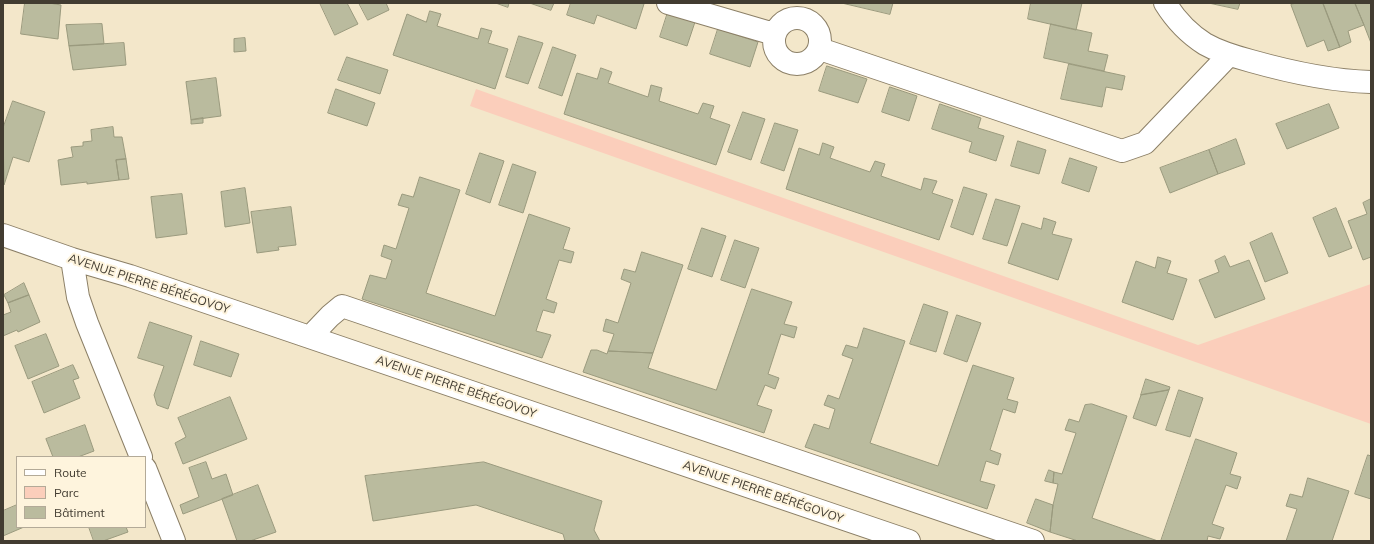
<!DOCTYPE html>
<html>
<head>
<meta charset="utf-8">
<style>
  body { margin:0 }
  #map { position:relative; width:1374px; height:544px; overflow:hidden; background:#f3e7ca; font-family:Mulish,sans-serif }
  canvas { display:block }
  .frame { position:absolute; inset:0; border:4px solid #423c31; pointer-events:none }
  .legend { position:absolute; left:16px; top:456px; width:130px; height:72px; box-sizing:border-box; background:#fef4dd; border:1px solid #b3aa98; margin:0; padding:5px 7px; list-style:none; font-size:12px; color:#423c31 }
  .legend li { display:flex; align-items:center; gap:8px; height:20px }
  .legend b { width:20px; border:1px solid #b3aa98 }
</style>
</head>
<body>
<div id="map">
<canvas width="1374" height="544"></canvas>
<div class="frame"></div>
<ul class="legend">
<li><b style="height:5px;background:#fff"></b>Route</li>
<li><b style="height:11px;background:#fbcebb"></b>Parc</li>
<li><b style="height:11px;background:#babb9e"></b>Bâtiment</li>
</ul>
</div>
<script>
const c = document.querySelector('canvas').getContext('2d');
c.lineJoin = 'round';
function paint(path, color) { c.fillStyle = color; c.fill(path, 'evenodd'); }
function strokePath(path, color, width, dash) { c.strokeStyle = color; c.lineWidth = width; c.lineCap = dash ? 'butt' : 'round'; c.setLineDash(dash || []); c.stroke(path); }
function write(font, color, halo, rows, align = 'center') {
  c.font = font + ' Mulish,sans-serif'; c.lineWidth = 4; c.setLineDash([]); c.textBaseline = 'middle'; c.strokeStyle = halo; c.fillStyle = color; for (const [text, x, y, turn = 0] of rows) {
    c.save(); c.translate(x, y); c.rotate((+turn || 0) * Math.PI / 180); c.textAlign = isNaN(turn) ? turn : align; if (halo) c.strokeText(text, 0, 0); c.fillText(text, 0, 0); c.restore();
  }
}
const green = new Path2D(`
  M476,89L1198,345L1371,284V424L470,106Z`);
const building = new Path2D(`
  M25,3H49L61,5L58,39L21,34Z
  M320,3H347L358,24L335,35Z
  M359,3H386L389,10L368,20Z
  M496,3H509L508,7Z
  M530,3H554L551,10Z
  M571,3H640L644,4L636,29L597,15L594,24L567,15Z
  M842,3H893L890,14Z
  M1031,3H1082L1076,30L1028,19Z
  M1209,3H1240L1238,9Z
  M1296,3H1323L1340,47L1328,51L1324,40L1307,47L1291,5Z
  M1323,3H1355L1364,25L1348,31L1351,42L1340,47Z
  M1355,3H1371V43L1364,25Z
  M430,11L441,14L437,26L478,39L481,28L492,31L488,43L508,49L495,89L393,55L407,14L426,22Z
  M668,12L695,22L687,46L660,37Z
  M102,24L104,44L69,46L66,25Z
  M1051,24L1092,33L1088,51L1108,55L1104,71L1044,58Z
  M718,29L758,42L750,67L710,54Z
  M519,36L543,43L528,84L506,77Z
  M245,38L246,51L234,52V39Z
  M124,43L126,65L73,70L69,46Z
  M553,47L576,55L562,96L539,88Z
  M347,57L388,70L380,94L338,80Z
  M1069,64L1125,76L1122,90L1106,87L1102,107L1061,99Z
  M827,66L867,79L858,103L819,91Z
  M601,68L612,72L608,83L648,97L651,85L662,88L659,101L698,114L703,103L714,106L710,118L730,125L716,165L564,114L577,73L597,79Z
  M216,78L221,116L191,120L186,82Z
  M890,87L917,96L909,121L882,112Z
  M336,89L375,103L367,126L328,113Z
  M13,101L45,112L29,162L13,157L4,185L3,128Z
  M940,104L981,118L978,128L1004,136L996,161L969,152L972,142L932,129Z
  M1329,104L1339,128L1287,149L1276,124Z
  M743,112L765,119L751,160L728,152Z
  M203,118V123L191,124V120Z
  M775,123L798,130L784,171L761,163Z
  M113,127L114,137H122L126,159L116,160L119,180L87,184V182L61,185L58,160L73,157L71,147L83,146V142L92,141L91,130Z
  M1236,139L1245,164L1218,174L1209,150Z
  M1018,141L1046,150L1039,174L1011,166Z
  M823,143L834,147L830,158L870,172L875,161L885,164L881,176L921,190L924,178L937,181L932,193L953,200L939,240L786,189L799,148L819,155Z
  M1209,150L1218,174L1170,193L1160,168Z
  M480,153L504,161L490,203L466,194Z
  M1070,158L1097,167L1089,192L1062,183Z
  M126,159L129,179L119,180L116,160Z
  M513,164L536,172L523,213L499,205Z
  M420,177L460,190L426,293L495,316L529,214L570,228L563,249L574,252L571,263L559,260L546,299L557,303L554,313L543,310L536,331L551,335L542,358L362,299L370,275L386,279L392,260L381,256L384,245L396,249L409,208L398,205L402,194L413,197Z
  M964,187L987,194L973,235L951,227Z
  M245,188L250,223L225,227L221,192Z
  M182,194L187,234L156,238L151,197Z
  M996,199L1020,206L1007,246L983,239Z
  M1371,199V257L1363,260L1348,221L1367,214L1363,203Z
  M291,207L296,245L278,247L279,250L257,253L251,212Z
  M1336,208L1352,248L1329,257L1313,218Z
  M1044,218L1056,222L1052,234L1072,239L1058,280L1008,263L1022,223L1041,229Z
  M702,228L726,236L712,277L688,269Z
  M1272,233L1288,273L1265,282L1250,243Z
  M735,240L759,248L745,288L721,280Z
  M642,252L683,265L653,353L608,351L614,334L603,331L606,319L618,323L631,283L621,279L624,269L635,272Z
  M1225,256L1230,267L1249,260L1265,299L1215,318L1199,280L1219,272L1215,261Z
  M1158,257L1171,261L1167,273L1187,279L1173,320L1122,302L1136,261L1155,268Z
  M24,283L29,295L8,303L4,295Z
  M752,289L792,302L784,324L797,327L794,338L781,334L768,374L779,378L775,389L765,385L757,405L772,410L764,433L583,372L591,350H597L607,354L608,351L653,353L648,368L716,390Z
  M29,295L40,322L18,332L17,330L3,336V315L11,312L8,303Z
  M924,304L948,312L936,352L910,344Z
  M957,315L981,323L967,362L944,354Z
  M150,322L192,336L168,409L157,405L154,395L164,366L138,358Z
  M864,328L905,341L870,443L938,466L973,365L1014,378L1007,399L1018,402L1015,413L1003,409L990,450L1001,454L998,465L986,461L980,481L995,485L987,509L805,447L814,424L829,429L835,409L824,405L828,395L839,399L853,359L842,355L846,345L857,348Z
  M46,334L59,366L28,379L15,346Z
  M201,341L239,354L231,377L194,365Z
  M73,365L79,378L73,380L80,398L44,413L32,382Z
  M1146,379L1170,387L1169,390L1141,395Z
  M1169,390L1156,426L1133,418L1141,395Z
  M1179,390L1203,398L1190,437L1166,430Z
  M230,397L247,439L183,464L175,443L186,437L178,418Z
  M1092,404L1127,416L1092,518L1158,541H1078L1050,532L1053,505L1058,484L1053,483L1054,472L1062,474L1076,433L1065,430L1069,419L1079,422L1085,405Z
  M85,425L94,451L78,457H53L46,439Z
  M1196,439L1237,453L1230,474L1241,477L1237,489L1226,485L1212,524L1224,528L1220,539L1208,536L1207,541H1161Z
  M1368,455L1371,456V499L1355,494Z
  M206,462L212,479L226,474L233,495L183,514L180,505L199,497L189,468Z
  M484,462L602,501L594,530L600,541H565L563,534L476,505L373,521L365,476Z
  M1049,470L1054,472L1053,483L1045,481Z
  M1308,478L1349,491L1332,541H1286L1297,509L1286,506L1290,494L1302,497Z
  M258,485L276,532L250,541H237L222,499Z
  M1036,499L1053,505L1050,532L1027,523Z
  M17,505V527H24L3,536V511Z
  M89,527H126L128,532L103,541H94Z`);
const minor = new Path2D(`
  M668,3L774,34
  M1165,3C1175,19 1189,34 1205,44C1219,52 1236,57 1251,61C1290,72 1330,81 1371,82
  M774 41a23 23 0 1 1 46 0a23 23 0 1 1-46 0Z
  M820,49L1122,151L1145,143L1229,55
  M3,235L72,259L130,276L909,541
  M72,259L78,297L87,323L141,457
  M310,337L330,316L342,306L1033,541
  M145,468L174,541`);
const streetNames = [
  ["AVENUE PIERRE BÉRÉGOVOY",149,284,18],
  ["AVENUE PIERRE BÉRÉGOVOY",456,387,19],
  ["AVENUE PIERRE BÉRÉGOVOY",763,492,19]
];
paint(green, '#fbcebb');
paint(building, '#babb9e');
strokePath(building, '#9a9a7e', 1);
strokePath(minor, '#8b7f66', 24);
strokePath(minor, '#fff', 22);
write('12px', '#423c31', '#fef4dd', streetNames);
</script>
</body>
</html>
